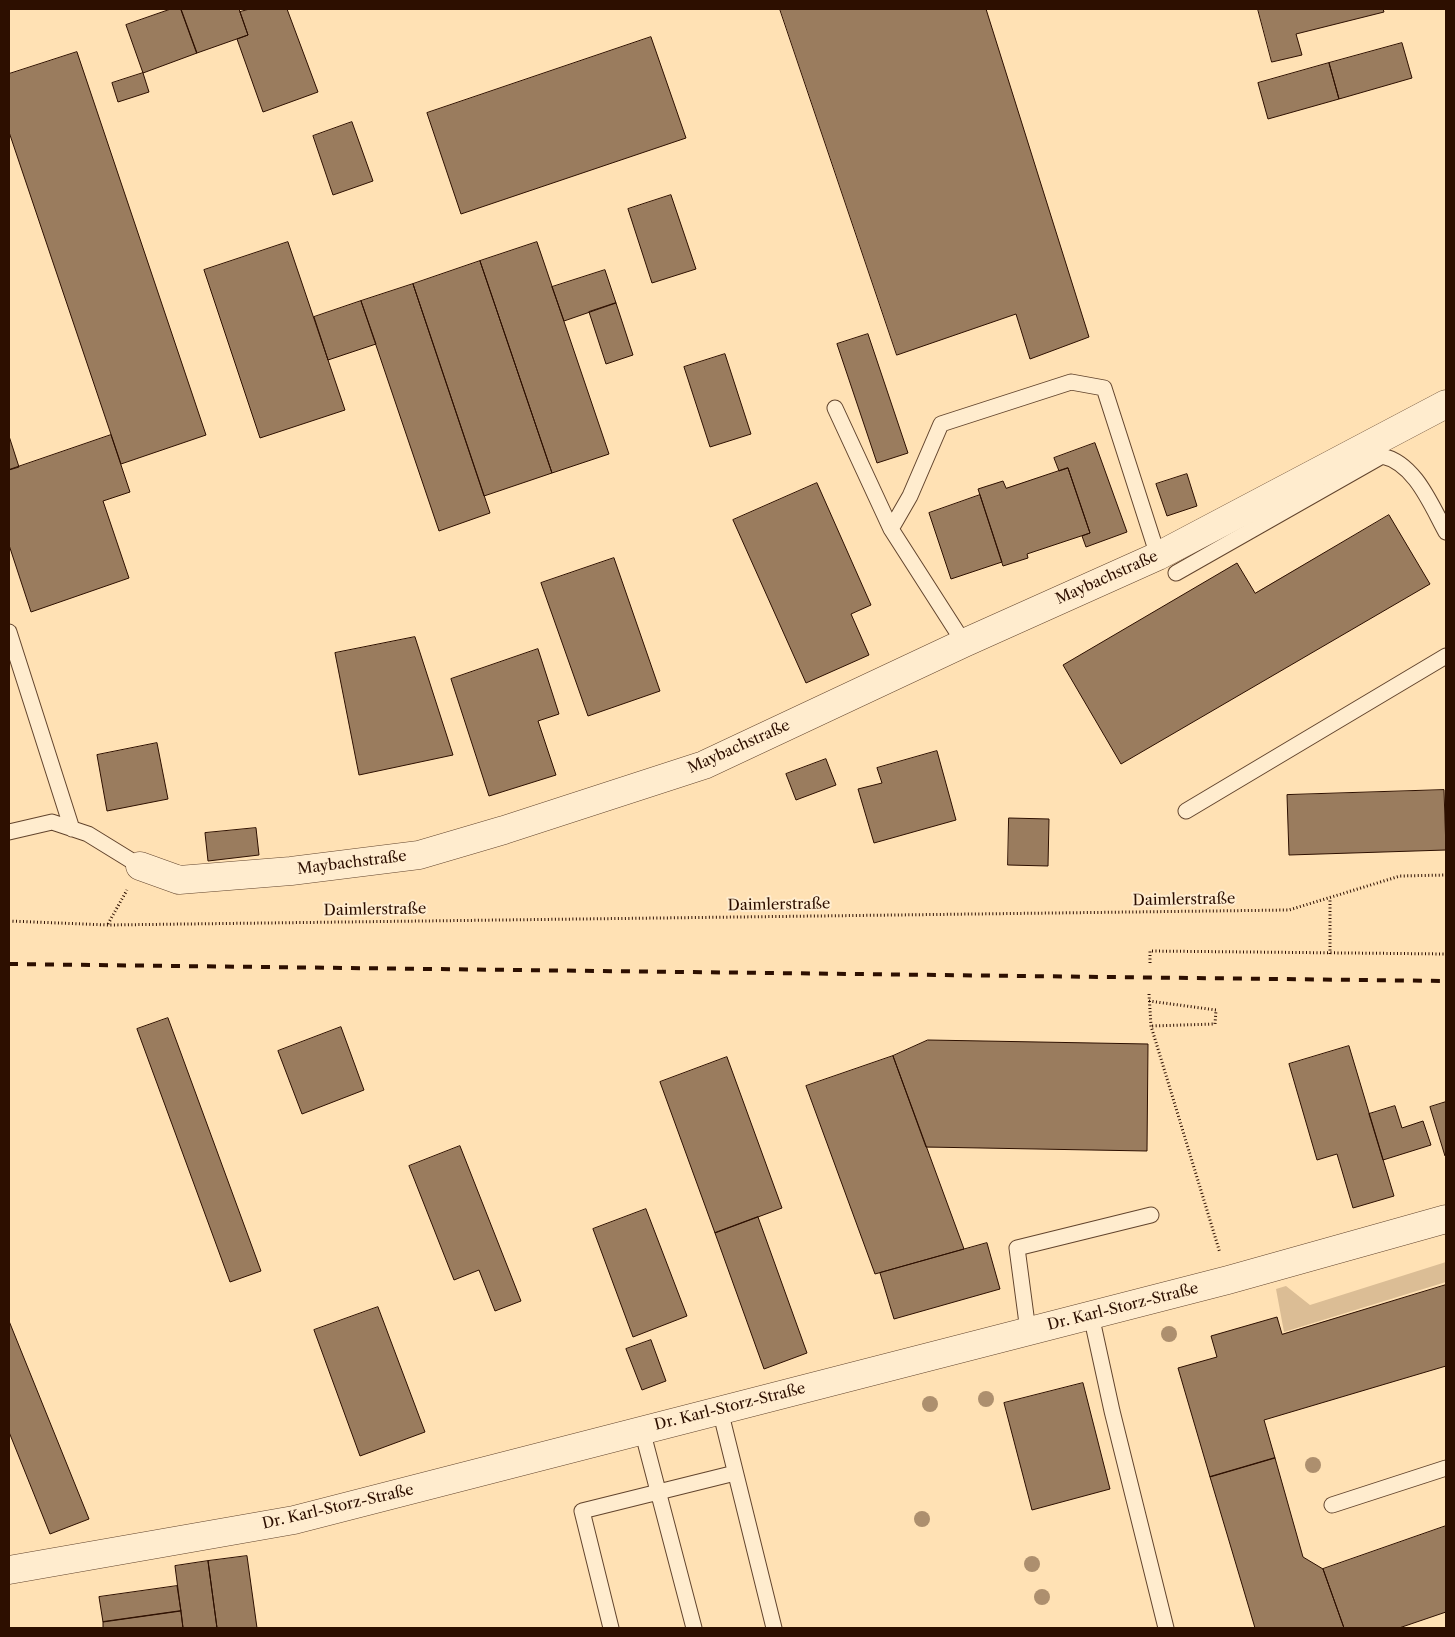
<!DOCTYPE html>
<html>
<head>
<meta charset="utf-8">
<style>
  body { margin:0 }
  #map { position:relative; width:1455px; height:1637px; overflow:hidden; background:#ffe1b4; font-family:"Libre Caslon Text",serif }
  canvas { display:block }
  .frame { position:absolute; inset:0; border:10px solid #2d0f00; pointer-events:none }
</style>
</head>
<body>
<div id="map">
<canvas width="1455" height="1637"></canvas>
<div class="frame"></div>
</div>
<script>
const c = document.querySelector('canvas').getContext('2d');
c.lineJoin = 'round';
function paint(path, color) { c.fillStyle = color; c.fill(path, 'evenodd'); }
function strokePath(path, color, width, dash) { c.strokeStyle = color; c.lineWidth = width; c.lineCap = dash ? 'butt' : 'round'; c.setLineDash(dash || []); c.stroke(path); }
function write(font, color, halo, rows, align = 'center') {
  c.font = font + ' "Libre Caslon Text",serif'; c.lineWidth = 4; c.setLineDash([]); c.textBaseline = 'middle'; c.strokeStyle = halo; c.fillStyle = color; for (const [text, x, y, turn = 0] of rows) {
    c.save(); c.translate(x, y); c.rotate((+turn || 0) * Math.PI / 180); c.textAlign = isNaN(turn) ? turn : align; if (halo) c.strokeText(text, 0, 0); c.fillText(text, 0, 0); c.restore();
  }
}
const green = new Path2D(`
  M1446,1262V1282L1284,1332L1276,1289L1286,1286L1310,1305Z`);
const building = new Path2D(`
  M171,9H181L197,53L143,73L126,25Z
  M181,9H239L248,35L197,53Z
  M250,9H287L318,92L263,112L237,39L248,35L240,12Z
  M780,9H986L1089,337L1030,359L1016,314L897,355Z
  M1258,9H1383L1384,12L1296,34L1302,55L1272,62Z
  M651,37L686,138L461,214L427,113Z
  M1402,43L1412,78L1339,99L1329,63Z
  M77,52L206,435L121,464L9,132V74Z
  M1329,63L1339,99L1268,119L1258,83Z
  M143,73L149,92L118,102L112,83Z
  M352,122L373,181L333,195L313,136Z
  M671,195L696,269L652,283L628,209Z
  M288,242L345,410L260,438L204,270Z
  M537,242L609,454L552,473L480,261Z
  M480,261L552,473L484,496L413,284Z
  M605,270L616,303L564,321L552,287Z
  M413,284L490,513L439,531L361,301Z
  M361,301L376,344L328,360L314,317Z
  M616,303L633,355L606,364L589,312Z
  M868,334L908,453L877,463L837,344Z
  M725,354L751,434L710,447L684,367Z
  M111,435L130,492L103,501L129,578L31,612L9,545V470Z
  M9,436L19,467L9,470Z
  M1095,443L1127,532L1086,547L1082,536L1090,533L1068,468L1059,471L1054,458Z
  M1068,468L1090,533L1027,554L1028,558L1003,566L978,489L1003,481L1006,488Z
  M1187,474L1197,506L1167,516L1156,484Z
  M817,483L871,605L851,614L869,655L806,683L733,520Z
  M980,495L1002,562L951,579L929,513Z
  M1389,515L1430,584L1121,764L1063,665L1237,563L1255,593Z
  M614,558L660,691L588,716L541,583Z
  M415,637L453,755L359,775L335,653Z
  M538,649L559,714L538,721L556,775L489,796L451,679Z
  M157,743L168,799L107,811L97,755Z
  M937,751L956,820L874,843L858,789L882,783L877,768Z
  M826,759L836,785L796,800L786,774Z
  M1444,790L1446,850L1289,855L1287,795Z
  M1009,818L1049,819L1048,866L1008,865Z
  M256,828L259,855L208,861L205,833Z
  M168,1018L261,1271L230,1282L137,1029Z
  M341,1027L364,1090L302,1114L278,1051Z
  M928,1040L1148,1044L1147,1151L926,1147L893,1056Z
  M1349,1046L1394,1196L1353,1208L1337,1154L1317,1160L1289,1064Z
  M893,1056L964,1249L875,1274L806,1086Z
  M727,1057L782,1208L715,1233L660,1082Z
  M1446,1102V1155L1445,1156L1430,1107Z
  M1395,1106L1402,1128L1423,1121L1431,1145L1383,1160L1369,1114Z
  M460,1146L521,1301L495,1311L479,1270L454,1280L409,1166Z
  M646,1209L687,1316L633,1337L593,1229Z
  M758,1217L807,1353L764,1369L715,1233Z
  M987,1243L1000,1289L894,1319L880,1273Z
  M1446,1285V1366L1264,1420L1275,1458L1210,1477L1178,1368L1217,1357L1211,1336L1277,1317L1282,1334Z
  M378,1307L425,1432L360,1456L314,1330Z
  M9,1321L89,1519L50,1534L9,1432Z
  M651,1340L666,1381L642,1390L626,1349Z
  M1083,1383L1110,1489L1032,1510L1004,1403Z
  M1275,1458L1303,1557L1323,1569L1344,1628H1255L1210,1477Z
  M1446,1526V1612L1399,1628H1344L1323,1569Z
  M247,1556L257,1628H217L208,1561Z
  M208,1561L217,1628H183L175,1566Z
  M177,1586L181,1611L103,1622L99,1597Z
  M181,1611L183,1628H103V1622Z`);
const path = new Path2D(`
  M9,921L108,925L1289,910L1400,876L1446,875
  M108,924L127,890
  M1330,954V899
  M1150,963V951L1446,954
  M1149,994L1151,1026L1220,1253
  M1149,1001L1216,1010L1215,1024L1151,1026`);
const lane = new Path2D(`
  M835,408L891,529L964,643
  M891,529L910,496L941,424L1071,382L1104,388L1158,556
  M1176,573L1382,456C1415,463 1431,505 1446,532
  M9,632L72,829
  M1186,811L1446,656
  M9,832L52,822L88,834L140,866
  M1091,1315L1112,1411L1166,1628
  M1028,1331L1017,1248L1151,1215
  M720,1410L774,1628
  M642,1430L694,1628
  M1332,1505L1446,1468
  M611,1628L582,1511L735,1473`);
const street = new Path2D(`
  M140,866L179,880L291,871L419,855L504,830L704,765L964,643L1158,556L1446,404
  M9,1570L294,1520L1228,1280L1446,1219`);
const rail = new Path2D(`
  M9,964L1446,981`);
const trees = [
  [1169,1334],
  [986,1399],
  [930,1404],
  [1313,1465],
  [922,1519],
  [1032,1564],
  [1042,1597]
];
const streetNames = [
  ["Maybachstraße",1107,578,-24],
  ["Maybachstraße",739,747,-24],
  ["Maybachstraße",352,863,-7],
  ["Daimlerstraße",1184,900,-1],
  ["Daimlerstraße",779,905,-1],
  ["Daimlerstraße",375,910,-1],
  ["Dr. Karl-Storz-Straße",1123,1307,-14],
  ["Dr. Karl-Storz-Straße",730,1407,-14],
  ["Dr. Karl-Storz-Straße",338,1507,-13]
];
paint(green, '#dbbd95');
paint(building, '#9a7c5e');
strokePath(building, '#2d0f00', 1);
strokePath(lane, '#62442d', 17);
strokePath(street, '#62442d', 29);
strokePath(path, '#2d0f00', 3, [1, 2.5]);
strokePath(lane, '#ffecce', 15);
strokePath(street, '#ffecce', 28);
strokePath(rail, '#2d0f00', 4, [9, 9]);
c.fillStyle = '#ad8f6e';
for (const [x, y] of trees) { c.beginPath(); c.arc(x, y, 8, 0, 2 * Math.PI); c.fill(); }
write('15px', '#2d0f00', '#ffecce', streetNames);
</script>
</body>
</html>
